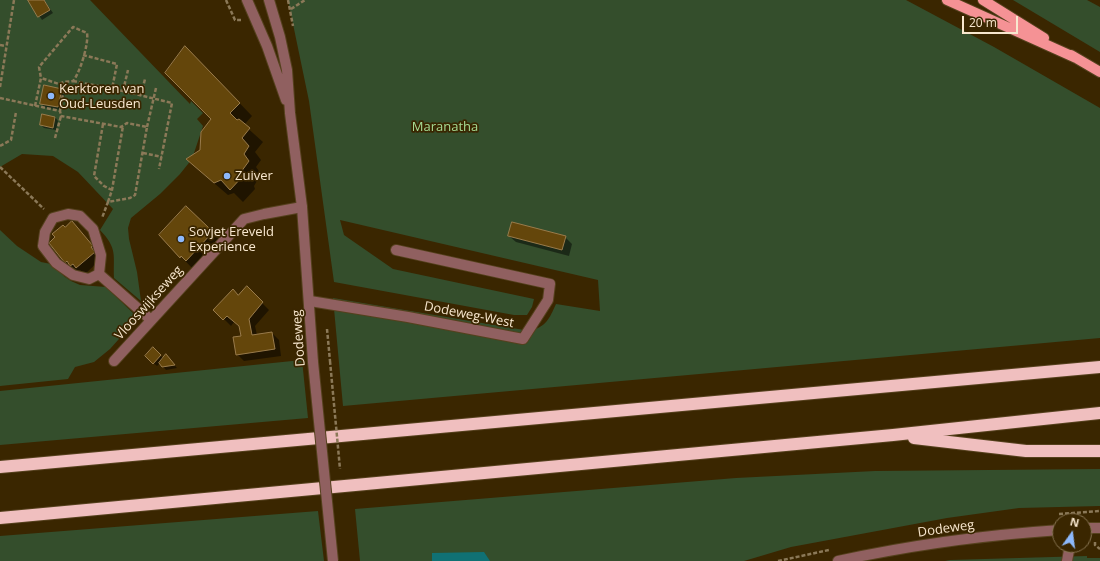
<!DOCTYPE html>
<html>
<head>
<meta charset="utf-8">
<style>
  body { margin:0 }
  #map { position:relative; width:1100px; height:561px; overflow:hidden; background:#3a2600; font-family:"Open Sans",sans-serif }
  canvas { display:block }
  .north { position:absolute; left:1052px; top:513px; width:40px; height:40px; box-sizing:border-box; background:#3a2600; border:1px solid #867352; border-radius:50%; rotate:14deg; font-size:11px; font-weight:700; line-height:16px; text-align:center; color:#f8e7ce }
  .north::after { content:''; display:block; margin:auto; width:14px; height:18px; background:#8db9fc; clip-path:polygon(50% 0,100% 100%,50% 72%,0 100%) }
  .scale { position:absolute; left:962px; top:16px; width:56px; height:18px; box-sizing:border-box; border:2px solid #f8e7ce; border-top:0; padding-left:5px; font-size:12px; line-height:14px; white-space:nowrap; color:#f8e7ce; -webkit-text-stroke:3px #3a2600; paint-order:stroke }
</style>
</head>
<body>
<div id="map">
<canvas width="1100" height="561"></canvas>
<div class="north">N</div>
<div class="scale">20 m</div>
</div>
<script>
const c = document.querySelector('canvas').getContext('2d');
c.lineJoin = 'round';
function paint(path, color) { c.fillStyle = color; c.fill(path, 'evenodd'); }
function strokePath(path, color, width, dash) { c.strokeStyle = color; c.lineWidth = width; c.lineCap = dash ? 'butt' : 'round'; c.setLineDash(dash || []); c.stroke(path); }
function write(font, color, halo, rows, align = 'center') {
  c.font = font + ' "Open Sans",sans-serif'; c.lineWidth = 3.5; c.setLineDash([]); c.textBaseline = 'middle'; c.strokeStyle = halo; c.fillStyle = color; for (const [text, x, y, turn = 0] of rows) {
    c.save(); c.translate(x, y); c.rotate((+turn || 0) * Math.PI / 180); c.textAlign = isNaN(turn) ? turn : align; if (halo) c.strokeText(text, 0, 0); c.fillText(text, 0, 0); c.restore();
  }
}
const green = new Path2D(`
  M0,0H90L190,104L191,101L203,113L197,119L203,126L192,159L180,174L160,194L131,218L128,228L129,239L137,272L141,301L114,278C113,255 118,249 100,230L113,209L78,172L53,156L22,154L0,167Z
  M288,0H906L994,47L1100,108V338L343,406L333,298L530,331C547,326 549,319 556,304L600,311L598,280L340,220L344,235L393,269L534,299L532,307L527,315H514L334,282L309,101Z
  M1013,0H1087L1100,7V52Z
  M0,230L17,246L41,262L51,264L65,277L71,281L80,285L106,287L134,314L135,321L110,349L94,362L75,367L68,379L0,386Z
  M302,360L308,418L0,445V391Z
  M1100,469V506L1019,508L947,518L791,547L744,561H360L355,509L736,478L875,471Z
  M318,511L324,561H0V536Z
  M1087,556V558H1100V561H945L950,560Z`);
const water = new Path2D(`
  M484,552L490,561H432V553Z`);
const shadow = new Path2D(`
  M29,0H44L53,13L42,20Z
  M198,60L252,116L244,125L263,142L255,152L261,160L256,167L261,174L254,186L255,189L243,202L234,193L228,195L201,172L188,159L201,150L212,119Z
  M61,90L65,93L61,110L44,107L41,103Z
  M55,117L58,121L56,130L44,128L41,125Z
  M72,223L99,253L101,259L84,275L80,270L78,272L74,268L73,269L66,262L65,229Z
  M208,229L221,241L194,270L160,235Z
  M509,236L565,237L572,244L569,256L516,242Z
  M247,288L269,310L255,326L257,335L272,333L279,340L281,356L244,361L237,354L243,337L240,327L234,322L231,326L215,310L238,296Z
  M153,349L164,359H169L177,368L166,370L160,363L157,366L146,356Z`);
const building = new Path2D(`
  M28,0H44L50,10L38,17Z
  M185,46L240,103L230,113L237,120L239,119L250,128L242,138L249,146L244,154L249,161L241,172L243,176L230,190L221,180L214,183L186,159L200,150L201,132L211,119L165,73Z
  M44,85L62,89L58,107L40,104Z
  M42,114L55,117L53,128L40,125Z
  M186,206L209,228L208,229L212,233L186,261L181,256L180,258L159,235Z
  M72,221L93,246L91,247L95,252L76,268L73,264L70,266L67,261L65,263L49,243L55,237L52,234L63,225L65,227Z
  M512,222L566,236L562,250L508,236Z
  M247,286L263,302L249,319L252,335L272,332L275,349L236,355L233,337L241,336L239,326L227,316L223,320L213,310L233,289L238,295Z
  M153,347L161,355L153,364L145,356Z
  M166,354L175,365L162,367L159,363Z`);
const path = new Path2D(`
  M226,0L235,20H241
  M288,0L293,26
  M291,9L305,0
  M0,45L6,46
  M83,55L117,64L112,89
  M73,81L123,91L172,103L159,169
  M0,87L14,0
  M123,91L128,70
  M141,95L145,79
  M0,98L60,111L61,116L121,127L127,123L147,127L135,195L130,198L108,202L102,218
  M35,106L41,78L39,67L73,27L87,33C89,43 80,73 73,81L64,82L59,84L41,78
  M60,111L65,82
  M103,124L94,176L104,186L112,190
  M147,127L156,88
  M55,138L61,116
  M0,146L11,140L16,112
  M143,153L162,157
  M0,167L44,209
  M108,202L112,190L123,126
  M327,329L330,361
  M1059,514L1100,511
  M1095,542V545L1100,549
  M778,561L829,550`);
const service = new Path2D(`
  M99,274L89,279L73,275L56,263L43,246L45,232L53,218L68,214L80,216L93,229L101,255L99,274L151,320
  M310,301L408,317L523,339L548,300L550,284L396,250
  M1067,561L1070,545`);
const minor = new Path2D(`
  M114,361L244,219L264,214L302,207`);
const tertiary = new Path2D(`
  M247,0L267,46L286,100
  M269,0L280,37L287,70L290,113L302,207L313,362
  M1084,528H1100
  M838,561C911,545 985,535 1060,530`);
const primary = new Path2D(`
  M947,0L1076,58
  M983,0L1044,38
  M1071,55L1100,72`);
const motorway = new Path2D(`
  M914,438L1026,451H1100
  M0,467L1100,367
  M0,518L893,435L1100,413`);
const pathBridge = new Path2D(`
  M330,361L340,469`);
const tertiaryBridge = new Path2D(`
  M313,362L333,561`);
const markers = [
  [51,96,4,"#8db9fc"],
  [227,176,4,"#8db9fc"],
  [181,239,4,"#8db9fc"]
];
const poiNames = [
  ["Kerktoren van",59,89],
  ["Oud-Leusden",59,104],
  ["Zuiver",235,176],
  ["Sovjet Ereveld",189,232],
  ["Experience",189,247]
];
const parkNames = [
  ["Maranatha",445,127]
];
const streetNames = [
  ["Vlooswijkseweg",149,303,-48],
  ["Dodeweg-West",469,315,11],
  ["Dodeweg",299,338,-94],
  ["Dodeweg",946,529,-8]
];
paint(green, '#344e2c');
paint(water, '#107174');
paint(shadow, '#0007');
paint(building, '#64460b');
strokePath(building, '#997b4b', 1);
strokePath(service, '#55411d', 12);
strokePath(minor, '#55411d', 12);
strokePath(tertiary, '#55411d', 12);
strokePath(primary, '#55411d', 12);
strokePath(motorway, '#55411d', 14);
strokePath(path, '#8b7958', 2.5, [4, 2]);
strokePath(service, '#906060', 10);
strokePath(minor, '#906060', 10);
strokePath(tertiary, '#906060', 10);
strokePath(primary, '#f59295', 10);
strokePath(motorway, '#f0bfbf', 12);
strokePath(tertiaryBridge, '#55411d', 12, []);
strokePath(pathBridge, '#8b7958', 2.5, [4, 2]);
strokePath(tertiaryBridge, '#906060', 10);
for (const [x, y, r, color] of markers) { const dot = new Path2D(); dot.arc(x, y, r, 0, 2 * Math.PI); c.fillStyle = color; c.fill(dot); strokePath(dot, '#3a2600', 1.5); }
write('13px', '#f8e7ce', '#3a2600', poiNames, 'left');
write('13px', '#a5dc95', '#3a2600', parkNames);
write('13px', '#f8e7ce', '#3a2600', streetNames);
</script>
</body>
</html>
